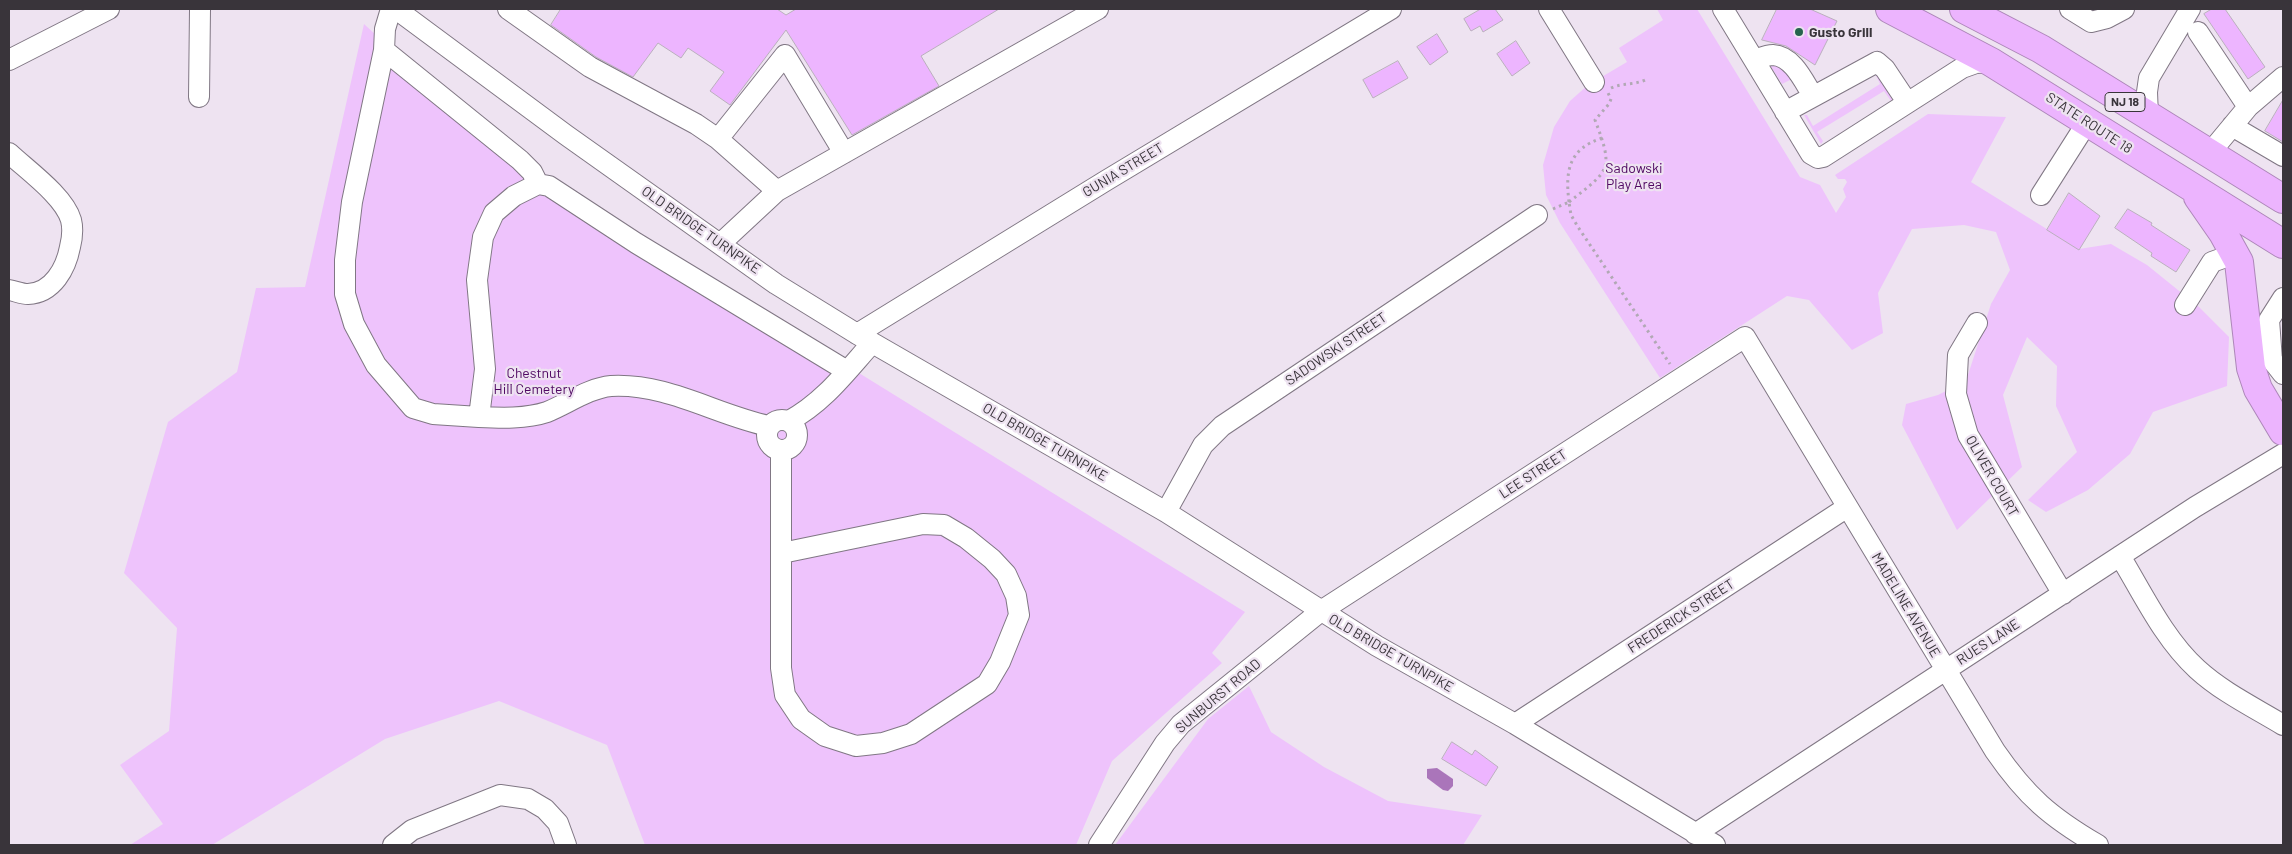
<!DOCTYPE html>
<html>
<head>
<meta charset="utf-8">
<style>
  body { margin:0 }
  #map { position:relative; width:2292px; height:854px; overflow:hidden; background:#eee3f1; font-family:Barlow,sans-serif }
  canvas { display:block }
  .frame { position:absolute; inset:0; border:10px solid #39343a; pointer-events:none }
</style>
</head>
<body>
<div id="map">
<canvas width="2292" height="854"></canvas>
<div class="frame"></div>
</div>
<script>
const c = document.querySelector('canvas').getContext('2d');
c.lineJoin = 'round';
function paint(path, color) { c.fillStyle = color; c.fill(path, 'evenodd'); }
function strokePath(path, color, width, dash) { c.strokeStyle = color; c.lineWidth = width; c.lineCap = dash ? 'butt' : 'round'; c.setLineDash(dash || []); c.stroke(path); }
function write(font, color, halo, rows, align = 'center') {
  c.font = font + ' Barlow,sans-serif'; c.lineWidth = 4.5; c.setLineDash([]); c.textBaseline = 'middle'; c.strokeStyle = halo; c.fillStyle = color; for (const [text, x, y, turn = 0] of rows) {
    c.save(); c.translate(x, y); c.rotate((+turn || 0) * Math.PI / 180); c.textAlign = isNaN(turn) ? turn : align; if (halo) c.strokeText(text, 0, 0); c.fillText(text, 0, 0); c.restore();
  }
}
const green = new Path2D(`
  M1657,9H1697L1800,177L1820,185L1836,213L1846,197L1843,189L1847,182L1845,179H1838L1835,175L1928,114L2006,117L1971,182L2079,249L2111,244L2147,265L2199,307L2229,337L2227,386L2153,412L2130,454L2088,490L2046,512L2028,500L2077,452L2056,406L2057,366L2027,337L2003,395L2022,467L1957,530L1902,425L1906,404L1938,395L1966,381L1991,304L2010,270L1996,232L1964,225L1912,229L1878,293L1883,333L1852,350L1809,300L1787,296L1660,378L1560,223L1546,195L1543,165L1554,127L1570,101L1588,85L1627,62L1619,48L1663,20Z
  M364,24L451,104L586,204L1245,612L1212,653L1222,663L1112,761L1076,845H645L607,745L499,701L385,739L212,845H130L163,824L120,765L169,731L177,628L124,573L168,422L237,372L256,288L305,287Z
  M1773,61L1794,78L1782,84L1770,65Z
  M1874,71L1894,99L1891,101L1884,91L1817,132L1823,141L1821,144L1804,115H1807L1813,126L1880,84Z
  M1249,686L1271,732L1324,767L1388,801L1482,815L1463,845H1115L1208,719Z`);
const water = new Path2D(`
  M1437,768L1453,779V786L1448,791L1443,790L1427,778V769Z`);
const building = new Path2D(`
  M561,9H777L786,15L796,9H999L921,56L939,86L852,135L786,30L730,105L710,91L724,72L688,48L681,58L658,43L633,77L596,57L551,25Z
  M1481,9H1495L1503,20L1483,32L1480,26L1471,31L1464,19Z
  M1777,9H1810L1837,21L1815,65L1786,46L1762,40Z
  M2212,9H2225L2265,67L2248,79L2204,14Z
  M1437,34L1448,52L1430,65L1417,47Z
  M1516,41L1530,63L1512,76L1497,54Z
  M1398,61L1408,78L1373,98L1363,80Z
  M2283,100V142L2265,131Z
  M2069,193L2100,216L2079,250L2047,230Z
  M2128,209L2152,223L2151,225L2190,250L2176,272L2151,256L2152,253L2115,228Z
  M1452,742L1472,755L1475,750L1498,767L1486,786L1442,759Z`);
const path = new Path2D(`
  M1611,88C1622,83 1634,85 1645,80
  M1569,202C1610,170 1614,170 1595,120L1609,104L1611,99L1608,93
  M1569,202C1565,170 1569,149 1602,138
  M1553,209L1569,202L1571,215L1578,227L1670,364`);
const minor = new Path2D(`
  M391,9L385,29L384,50L520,160L532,172L538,184
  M396,9L566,135L776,284L857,334L1166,512L1377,646L1515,724L1715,845
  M508,9L590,67L696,124L718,139L777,191L720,244
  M1549,9L1594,82
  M1723,9L1754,60
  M2070,9L2091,22L2107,18L2124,9
  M2198,32L2248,107L2209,154
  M384,50L352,202L345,260V294L354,324L376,365L413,408L433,414L479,417
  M9,60L109,9
  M1813,96C1804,82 1793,56 1773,55C1767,55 1760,58 1754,60L1811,154L1818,158L1823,157L1962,68L1976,63L1991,62
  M199,97L200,9
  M2248,107L2283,77
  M1785,112L1877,62L1885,69L1907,102
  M2148,116L2147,92L2149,78L2190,9
  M2232,126L2283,156
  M718,139L785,55L844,153
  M9,153C27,170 64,196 71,220C73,228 72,239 70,247C66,268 53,293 28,294C22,294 15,291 9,290
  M777,191L1098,9
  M2041,195L2088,121
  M2283,298L2269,320L2272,360L2283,374
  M2185,305L2212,262L2234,254
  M1977,323L1958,355L1956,394L1968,435L2063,594
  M857,334L1107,180L1391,9
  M767 435a15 15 0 1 1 30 0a15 15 0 1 1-30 0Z
  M789,421C824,402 846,372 872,343
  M769,426C716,415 668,383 611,386C589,388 567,404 547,412C526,419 501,418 479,417L485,369L477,280L483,237L494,213L514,196L538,184L549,186L636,243L847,371
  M781,450V668L785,695L801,719L825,736L856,746L883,743L911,734L987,684L1000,662L1019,615L1016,596L1006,574L992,559L966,538L944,525L923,524L782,553
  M1166,512L1203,445L1222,426L1537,215
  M2120,556C2143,594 2164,639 2197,669C2222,692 2255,708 2283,725
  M1515,724L1846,508
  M1695,834L2195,507L2283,454
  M393,845L412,830L500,795L528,799L545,809L558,823L566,845
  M1099,845L1165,743L1181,724L1321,611L1745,337L1995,751C2026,796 2050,817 2098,845`);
const highway = new Path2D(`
  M1890,9L1991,62L2283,244
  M1964,9L2041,49L2283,199
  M2198,197L2223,233L2239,262L2251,368L2258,389L2283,431`);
const markers = [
  [1799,32,5,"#26634e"]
];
const shields = [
  [2125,102,40]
];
const shieldNames = [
  ["NJ 18",2125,102]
];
const poiNames = [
  ["Gusto Grill",1809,32]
];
const streetNames = [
  ["STATE ROUTE 18",2089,123,33],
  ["GUNIA STREET",1123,170,-31],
  ["OLD BRIDGE TURNPIKE",701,230,35],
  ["SADOWSKI STREET",1336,349,-34],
  ["OLD BRIDGE TURNPIKE",1045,442,30],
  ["LEE STREET",1533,474,-33],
  ["OLIVER COURT",1992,476,60],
  ["MADELINE AVENUE",1906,605,59],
  ["FREDERICK STREET",1681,616,-33],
  ["RUES LANE",1988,642,-33],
  ["OLD BRIDGE TURNPIKE",1391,653,30],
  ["SUNBURST ROAD",1218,696,-40]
];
const parkNames = [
  ["Sadowski",1634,168],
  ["Play Area",1634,184],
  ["Chestnut",534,373],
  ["Hill Cemetery",534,389]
];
paint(green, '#eec3fc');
paint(water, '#aa75ba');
paint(building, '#edb5ff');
strokePath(building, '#baafbd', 1);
strokePath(minor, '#807784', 22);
strokePath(highway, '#ad87b9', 30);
strokePath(path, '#b1a8b4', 3, [2.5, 4]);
strokePath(minor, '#fff', 20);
strokePath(highway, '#ecb4fe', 28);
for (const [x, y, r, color] of markers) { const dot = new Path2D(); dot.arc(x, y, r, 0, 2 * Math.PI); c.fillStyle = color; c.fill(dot); strokePath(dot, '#eee3f1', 2); }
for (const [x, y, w] of shields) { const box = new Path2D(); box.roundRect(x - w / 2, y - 9.5, w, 19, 4); c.fillStyle = '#eee3f1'; c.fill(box); strokePath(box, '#39343a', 1); }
write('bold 12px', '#39343a', null, shieldNames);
write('bold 14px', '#39343a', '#eee3f1', poiNames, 'left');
write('14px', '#39343a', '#eee3f1', streetNames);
write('14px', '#4f0862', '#eee3f1', parkNames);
</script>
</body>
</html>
